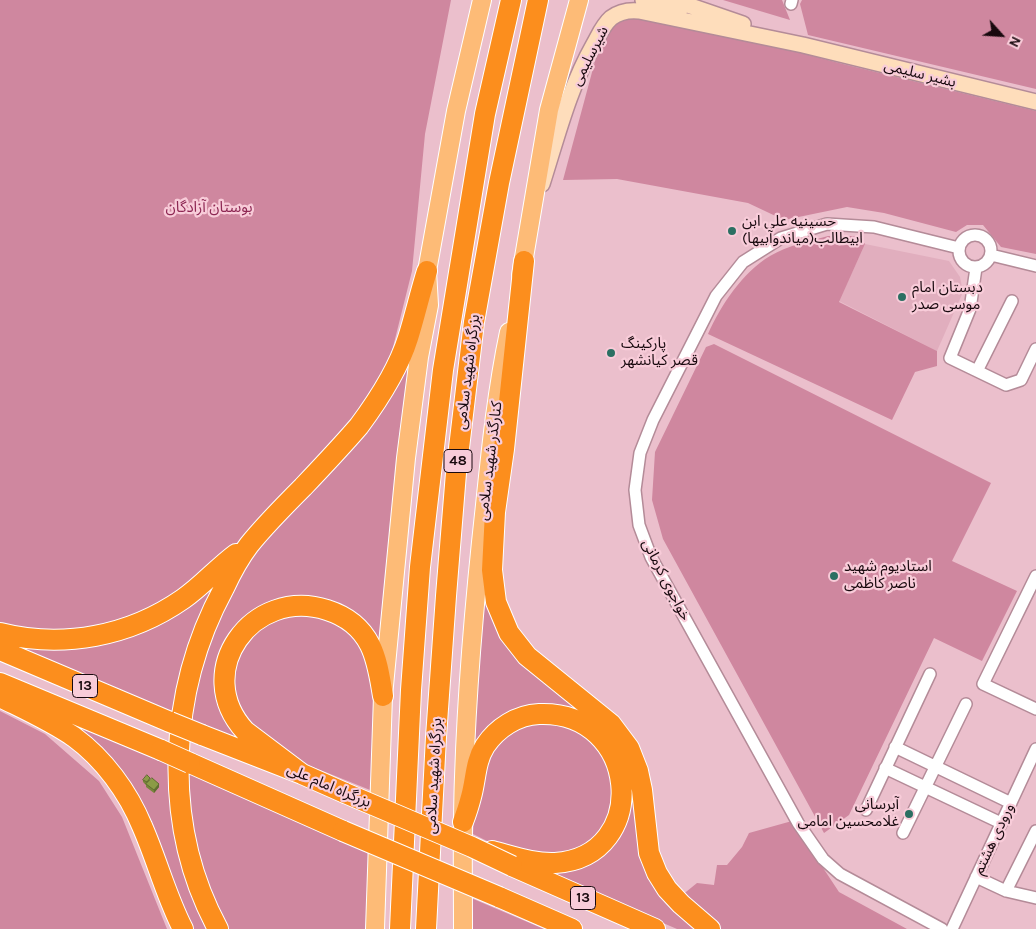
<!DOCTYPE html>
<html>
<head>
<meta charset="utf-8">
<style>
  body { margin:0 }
  #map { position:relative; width:1036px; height:929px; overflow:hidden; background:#ebbfcc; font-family:Karla,sans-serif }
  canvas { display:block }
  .north { position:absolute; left:976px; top:10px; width:50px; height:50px; -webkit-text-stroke:4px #f8ccd9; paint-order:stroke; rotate:116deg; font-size:14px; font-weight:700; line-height:20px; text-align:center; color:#18090e }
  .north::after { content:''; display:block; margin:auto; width:18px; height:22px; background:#18090e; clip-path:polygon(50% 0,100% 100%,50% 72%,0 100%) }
</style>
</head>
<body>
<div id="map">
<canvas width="1036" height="929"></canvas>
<div class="north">N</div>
</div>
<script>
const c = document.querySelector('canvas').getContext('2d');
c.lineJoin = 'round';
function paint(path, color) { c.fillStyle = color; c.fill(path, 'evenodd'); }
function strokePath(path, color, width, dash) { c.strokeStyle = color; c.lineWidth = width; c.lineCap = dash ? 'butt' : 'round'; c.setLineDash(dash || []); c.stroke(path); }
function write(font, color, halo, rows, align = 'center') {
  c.font = font + ' Karla,"Noto Sans Arabic",sans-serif'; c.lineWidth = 4.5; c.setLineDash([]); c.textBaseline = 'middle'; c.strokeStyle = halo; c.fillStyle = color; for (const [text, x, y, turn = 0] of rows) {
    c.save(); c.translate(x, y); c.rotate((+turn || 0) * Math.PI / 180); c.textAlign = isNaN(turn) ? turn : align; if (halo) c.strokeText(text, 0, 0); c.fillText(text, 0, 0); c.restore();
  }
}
const built = new Path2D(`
  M865,244L949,261L960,277L963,292L937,351L839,301Z`);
const green = new Path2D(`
  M0,0H451L425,134L412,271L391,355L371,395L355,417L209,575L111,630L0,631Z
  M723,0H782L790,20Z
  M802,0H1036V89L808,35L800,4Z
  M625,16L695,25L843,64L1036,111V254L1001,247L983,225H967L956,232L884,213L847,207L784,220L748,203L617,179L563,180L598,50L612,23Z
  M828,236H858L865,244L839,302L937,351V366L915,372L892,420L708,334C721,305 742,273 770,256C787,246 809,241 828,236Z
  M714,344L991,483L952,561L1017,591L982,661L934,638L849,815L824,833L663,539L652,500L655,452L706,347Z
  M411,345L382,682L362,628L272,605L220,683L275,756L187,719L191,694L235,577Z
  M220,572L177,716L0,642L90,639Z
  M485,577L492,608L594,717L629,767L638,821L700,929H677L549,874L548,867L616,828L610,743L532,711L469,758Z
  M288,609L352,627L376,676L375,792L313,767L277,750L258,738L228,685L236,646Z
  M0,691L174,764L212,929H190L122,779Z
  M0,711L45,734L99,781L122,817L167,929H0Z
  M521,720L585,729L618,782L603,835L561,859L495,845L473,834L474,817L484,756Z
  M185,769L373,855L371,929H224L199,870Z
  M792,821L839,892L907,929H719L681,896L697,883L714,885L717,865H727L742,847L749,833Z
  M471,898L544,929H471Z`);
const street = new Path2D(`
  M791,4L792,0
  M959 251a16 16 0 1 1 32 0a16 16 0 1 1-32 0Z
  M991,255L1036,266
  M976,268L970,309L950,358L1006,385L1021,380L1036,349
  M977,371L1012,301
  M1036,576L983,684L1036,709
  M895,747L1011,803
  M885,768L1001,823
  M866,810L930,674
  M903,833L966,704
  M976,877L1006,891L1036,898
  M1006,891L1036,831
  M942,929L840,874L823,859L798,823L651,557L639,525L635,490L640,453L653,420L716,296L743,262L781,238L827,224L874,227L959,248
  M952,929L1036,749`);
const secondary = new Path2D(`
  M643,0L682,7
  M673,0L743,24
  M542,184C557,137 569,88 594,44C599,35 603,25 611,18C619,12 629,10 639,11L803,45L1036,102`);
const primary = new Path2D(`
  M521,275L549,110L579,0
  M375,929L383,696L406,458L419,357L429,305L427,271L456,111L482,0
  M463,929C463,878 462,828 464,777C467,686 475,595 485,505C491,447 497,389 509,332`);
const highway = new Path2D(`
  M524,261L504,449L495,512L492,570L496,602L509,633L527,656L611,724L629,748L638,771L642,790L649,853L657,873L667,889L681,904L710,929
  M0,633C63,649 130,636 183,599C202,586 217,568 236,554
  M0,650L170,722
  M0,683L161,750
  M0,697C24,709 51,721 74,737C104,759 128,792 142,826C157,860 166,896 183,929
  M202,735L302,774L345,793
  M190,763L343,831
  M302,774L245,731C191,672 252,586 327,610C346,616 361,627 370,645C378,661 380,679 383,696
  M463,822C466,814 469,805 471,797C476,779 475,762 485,746C497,728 517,715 539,714C640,710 652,857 555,863C534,864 512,856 492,851
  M512,866L655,929
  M499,897L572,929
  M218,929C161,824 168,691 224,588C231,573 239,558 249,545C265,525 284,506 303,487C322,467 341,447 359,426C379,399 398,370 408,338C415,316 420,293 427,271
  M400,929L411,690L420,567L443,370L485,114L511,0
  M426,929L436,737L446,596L456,473L474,322L499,183L538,0`);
const highwayBridge = new Path2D(`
  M170,722L202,735
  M161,750L190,763
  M345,793L472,847L512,866
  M343,831L499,897`);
const wall = new Path2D(`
  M143,780H150L159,787L154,793L146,787V785L143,782Z`);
const shadedWall = new Path2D(`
  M159,784V787L154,793V790Z`);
const building = new Path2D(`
  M147,775L150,778L147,782L143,780Z
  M152,778L159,784L154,790L146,784Z`);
const markers = [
  [732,231,5,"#2b6f62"],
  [902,297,5,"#2b6f62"],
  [611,353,5,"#2b6f62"],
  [834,576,5,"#2b6f62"],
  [909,814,5,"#2b6f62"]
];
const shields = [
  [458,461,28],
  [85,686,25],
  [583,898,25]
];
const shieldNames = [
  ["48",458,461],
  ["13",85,686],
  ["13",583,898]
];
const streetNames = [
  ["شیرسلیمی",590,56,-63],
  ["بشیر سلیمی",920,74,14],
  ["بزرگراه شهید سلامی",468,372,-83],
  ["کنارگذر شهید سلامی",490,461,-83],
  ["خواجوی کرمانی",666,580,63],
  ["بزرگراه شهید سلامی",434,776,-87],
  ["بزرگراه امام علی",329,786,23],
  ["ورودی هشتم",994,839,-65]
];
const parkNames = [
  ["بوستان آزادگان",209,208]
];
const poiNames = [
  ["حسینیه علی ابن",742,222],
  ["ابیطالب(میاندوآبیها)",742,239],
  ["دبستان امام",912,288],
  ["موسی صدر",912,305],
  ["پارکینگ",621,344],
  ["قصر کیانشهر",621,361],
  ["استادیوم شهید",844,567],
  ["ناصر کاظمی",844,584],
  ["آبرسانی",899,805,"right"],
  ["غلامحسین امامی",899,822,"right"]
];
paint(built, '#e1aebe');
paint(green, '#cf879f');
strokePath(street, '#b48b98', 14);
strokePath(secondary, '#b48b98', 18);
strokePath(primary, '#fff', 20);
strokePath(highway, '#fff', 22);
strokePath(street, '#fff', 11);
strokePath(secondary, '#feddbb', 15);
strokePath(primary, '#fdbb77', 18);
strokePath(highway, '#fc8e1d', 20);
strokePath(highwayBridge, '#fff', 22, []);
strokePath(highwayBridge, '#fc8e1d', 20);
paint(wall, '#78853c');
paint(shadedWall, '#616c31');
paint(building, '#8b9b46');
strokePath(building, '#616c31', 1);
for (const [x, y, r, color] of markers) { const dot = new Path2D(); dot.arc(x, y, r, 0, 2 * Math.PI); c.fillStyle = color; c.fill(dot); strokePath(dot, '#f8ccd9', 2); }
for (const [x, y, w] of shields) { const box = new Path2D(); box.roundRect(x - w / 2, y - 11.5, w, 23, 4); c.fillStyle = '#f8ccd9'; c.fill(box); strokePath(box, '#18090e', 1); }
write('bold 14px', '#18090e', null, shieldNames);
write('15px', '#18090e', '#f8ccd9', streetNames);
write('15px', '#8d2753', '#f8ccd9', parkNames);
write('15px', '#18090e', '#f8ccd9', poiNames, 'left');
</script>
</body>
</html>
